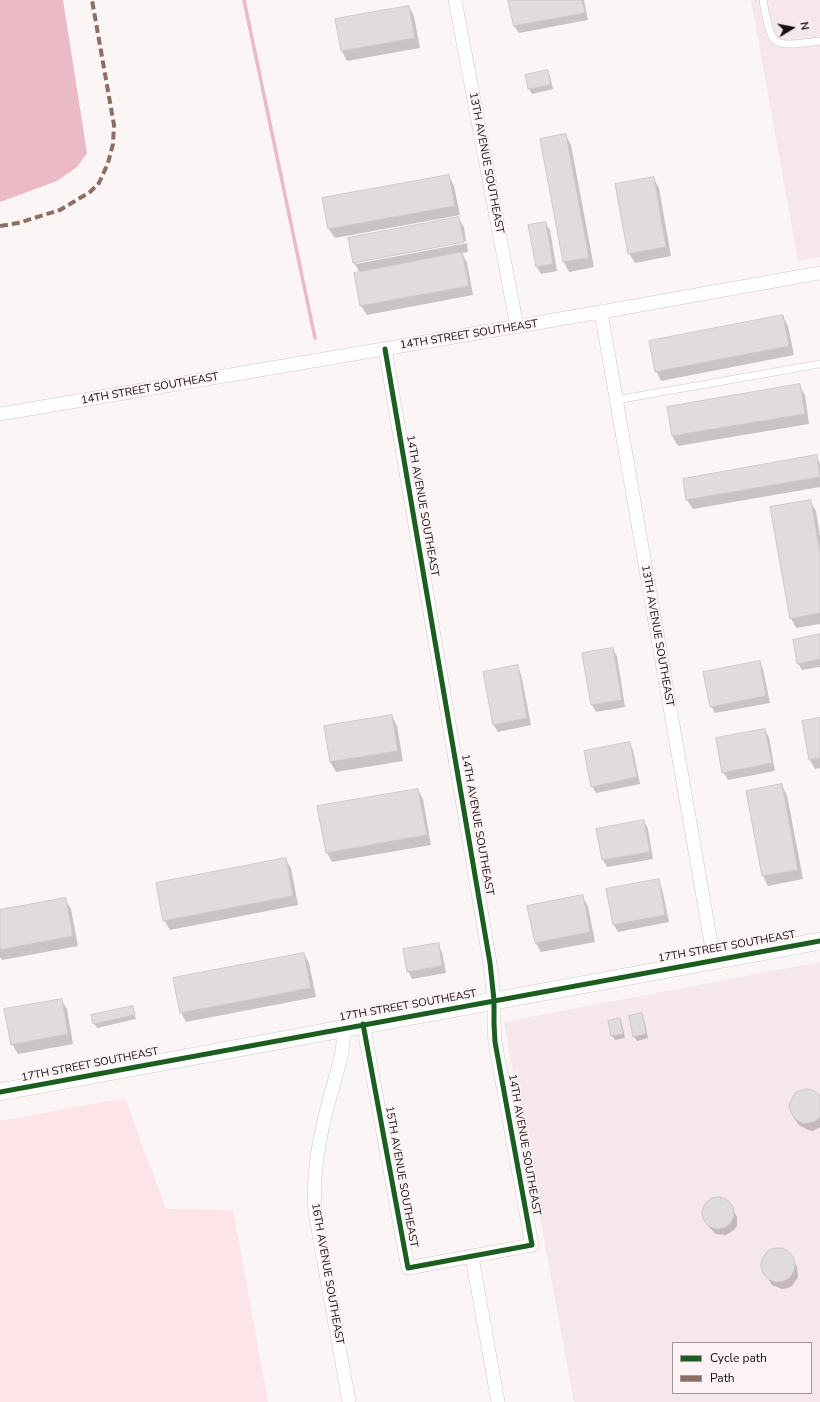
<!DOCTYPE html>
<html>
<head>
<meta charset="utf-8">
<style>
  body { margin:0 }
  #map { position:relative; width:820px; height:1402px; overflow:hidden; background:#fbf5f6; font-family:"Nunito Sans",sans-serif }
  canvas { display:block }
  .legend { position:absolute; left:672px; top:1342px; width:140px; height:52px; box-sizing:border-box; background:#fef2f4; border:1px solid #a09798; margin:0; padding:5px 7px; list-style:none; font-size:12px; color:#130e0f }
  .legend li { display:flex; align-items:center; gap:8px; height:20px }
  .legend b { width:20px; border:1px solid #a09798 }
  .north { position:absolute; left:772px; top:8px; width:40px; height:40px; -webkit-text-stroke:3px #fef2f4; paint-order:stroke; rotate:80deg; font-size:11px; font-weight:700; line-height:16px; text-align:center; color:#130e0f }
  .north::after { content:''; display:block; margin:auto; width:14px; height:18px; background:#130e0f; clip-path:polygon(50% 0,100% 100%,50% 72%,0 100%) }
</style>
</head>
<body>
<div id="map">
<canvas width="820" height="1402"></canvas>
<ul class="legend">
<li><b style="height:5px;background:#1b5e20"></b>Cycle path</li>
<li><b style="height:5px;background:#8d6e63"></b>Path</li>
</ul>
<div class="north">N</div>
</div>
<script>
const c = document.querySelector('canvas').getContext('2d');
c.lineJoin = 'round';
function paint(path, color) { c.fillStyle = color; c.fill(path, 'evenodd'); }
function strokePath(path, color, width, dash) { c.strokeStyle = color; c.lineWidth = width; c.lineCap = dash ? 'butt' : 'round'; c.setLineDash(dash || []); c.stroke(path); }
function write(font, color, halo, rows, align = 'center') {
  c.font = font + ' "Nunito Sans",sans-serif'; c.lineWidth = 3.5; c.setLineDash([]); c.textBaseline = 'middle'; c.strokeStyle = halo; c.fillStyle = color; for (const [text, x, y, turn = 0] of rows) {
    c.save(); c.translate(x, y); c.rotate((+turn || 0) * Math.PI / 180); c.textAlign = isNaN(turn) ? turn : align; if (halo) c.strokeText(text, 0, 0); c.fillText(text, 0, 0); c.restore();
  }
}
const built = new Path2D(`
  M751,0H820V257L798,261Z
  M820,962V1402H574L504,1022ZM673,1343H811V1393H673Z`);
const green = new Path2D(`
  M125,1098L166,1209L233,1210L268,1402H0V1121Z`);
const water = new Path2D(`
  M0,0H63L87,153L77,167L57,181L0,202Z`);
const shadow = new Path2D(`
  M510,0H584L588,20L519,33L514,26Z
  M409,7L414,16L420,48L347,61L342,51L336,20Z
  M548,71L550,76L553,89L532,94L529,89L526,75Z
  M566,135L571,145L594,267L569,272L564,262L541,140Z
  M449,176L454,186L460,215L335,238L329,229Z
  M653,178L659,188L671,256L635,263L629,253Z
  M458,218L464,227L466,241L356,262V264L467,243L468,252L462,253L467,263L473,295L367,315L361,306L355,274L360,273L354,263L349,238Z
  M545,223L550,230L557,271L541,274L537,267L530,226Z
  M783,317L788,326L794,355L661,381L656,371Z
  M799,385L805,395L809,424L678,446L672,436L668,407Z
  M816,456L820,463V487L693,509L687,500L684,480Z
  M810,501L816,511L820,536V624L796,628L791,618Z
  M820,635V667L802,670L798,663Z
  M613,649L617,656L625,707L596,712L592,705L583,654Z
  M759,662L763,669L770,703L715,713L711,706Z
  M517,666L521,674L531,725L498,732L493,724Z
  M392,716L397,726L403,761L336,772L330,762L325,727Z
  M820,719V768L815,769L810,760Z
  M765,730L769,737L775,771L728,780L723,772Z
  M629,743L633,750L640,784L596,793L592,786Z
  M782,786L787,795L803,879L768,886L763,876L748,792Z
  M418,790L423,799L431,845L332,862L327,853Z
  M644,821L648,829L653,859L607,867L603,860L598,830Z
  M285,859L291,868L298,905L170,930L164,920Z
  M658,881L662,888L669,922L618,932L614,925Z
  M582,896L588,906L595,942L541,952L535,942Z
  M65,899L71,909L78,946L2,960L0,957V911Z
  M438,945L442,952L446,973L412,979L408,971Z
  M304,954L309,963L316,997L186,1022L181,1012Z
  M61,1000L67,1009L73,1044L18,1054L12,1044Z
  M132,1007L136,1019L97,1028L94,1023Z
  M642,1015L644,1019L648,1038L637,1041L634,1036Z
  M620,1019L622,1024L625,1038L615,1040L612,1035Z
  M820,1097V1127L813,1131L808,1130L799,1125L794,1118Z
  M718,1198L727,1201L737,1217V1226L734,1230L726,1235L716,1234L709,1227L703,1215L705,1205L713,1199Z
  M776,1249L786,1251L793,1259L797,1267L798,1277L792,1286L788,1288L782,1289L772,1285L762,1268L764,1258L767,1254Z`);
const stream = new Path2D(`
  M244,0L315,338`);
const building = new Path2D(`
  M508,0H582L585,13L514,26Z
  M409,6L415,38L341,51L335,19Z
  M548,70L551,85L528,89L525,75Z
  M566,134L589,258L563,262L540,139Z
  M449,175L455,206L328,229L322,198Z
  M654,177L666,247L628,254L615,184Z
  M459,217L464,242L353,263L348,238Z
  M546,222L553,264L536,267L528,225Z
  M462,252L469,286L360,306L354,273Z
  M783,315L789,346L655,372L649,341Z
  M800,384L805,414L672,436L667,407Z
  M817,455L820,477L686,500L683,479Z
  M811,500L820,553V613L790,619L770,507Z
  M820,634V659L797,664L793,640Z
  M613,648L622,700L591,705L582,653Z
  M760,661L766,696L710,707L703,672Z
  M518,665L527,718L493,725L483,672Z
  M392,715L398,751L330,762L324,726Z
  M820,718V758L809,760L802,721Z
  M765,729L772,763L722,773L716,738Z
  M630,742L637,777L591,787L584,751Z
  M782,784L798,870L762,876L746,791Z
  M418,789L427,835L326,853L317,806Z
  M644,820L650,852L602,860L596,829Z
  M286,858L293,896L163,921L156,883Z
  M659,879L665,915L613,925L606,889Z
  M583,895L590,932L535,943L527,906Z
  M66,898L73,936L0,950V910Z
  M439,943L442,966L407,972L403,949Z
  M304,953L311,988L180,1013L173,978Z
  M62,999L68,1034L11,1045L4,1009Z
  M133,1006L135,1015L93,1024L91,1015Z
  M642,1013L646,1034L633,1037L629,1016Z
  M620,1018L623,1034L611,1036L608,1021Z
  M807,1089L813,1090L820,1096V1117L814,1122L803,1124L794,1118L789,1108L790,1102L796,1092Z
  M702 1213a16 16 0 1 1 32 0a16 16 0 1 1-32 0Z
  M761 1265a17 17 0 1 1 34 0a17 17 0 1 1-34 0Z`);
const service = new Path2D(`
  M763,0C772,49 771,47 820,41
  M616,400L820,364`);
const minor = new Path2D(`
  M455,0L517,327
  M601,312L714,960
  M0,414L601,312L820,273
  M363,1024L408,1268L532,1245L495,1042L494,1024V1000L490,963L385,349
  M343,1028C345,1053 336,1073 330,1097C320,1134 312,1172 315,1212L349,1402
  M472,1257L498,1402`);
const tertiary = new Path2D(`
  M0,1092L820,941`);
const quiet = new Path2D(`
  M0,226L18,223L60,210L90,192L99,183L108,163L113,144L114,125L92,0`);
const cycleway = new Path2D(`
  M363,1024L408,1268L532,1245L495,1042L494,1024V1000L490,963L385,349
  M0,1092L820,941`);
const streetNames = [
  ["13TH AVENUE SOUTHEAST",486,163,79],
  ["14TH STREET SOUTHEAST",469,335,-9],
  ["14TH STREET SOUTHEAST",150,389,-10],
  ["14TH AVENUE SOUTHEAST",422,506,80],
  ["13TH AVENUE SOUTHEAST",657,636,80],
  ["14TH AVENUE SOUTHEAST",477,825,80],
  ["17TH STREET SOUTHEAST",727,947,-10],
  ["17TH STREET SOUTHEAST",408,1006,-10],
  ["17TH STREET SOUTHEAST",90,1065,-11],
  ["14TH AVENUE SOUTHEAST",524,1145,80],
  ["15TH AVENUE SOUTHEAST",401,1177,80],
  ["16TH AVENUE SOUTHEAST",327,1274,80]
];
paint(built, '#f5e7ea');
paint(green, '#fde4e9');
paint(water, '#eabac6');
paint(shadow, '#0003');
strokePath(stream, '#eabac6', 3.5);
paint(building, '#e0dbdc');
strokePath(building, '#ccc7c8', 1);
strokePath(service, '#cec9ca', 8);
strokePath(minor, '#cec9ca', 14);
strokePath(tertiary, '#cec9ca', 18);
strokePath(service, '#fefefe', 7);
strokePath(minor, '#fefefe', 13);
strokePath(tertiary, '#fefefe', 17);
strokePath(quiet, '#8d6e63', 4, [8, 4]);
strokePath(cycleway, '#1b5e20', 5);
write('11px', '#130e0f', '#fef2f4', streetNames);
</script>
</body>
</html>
